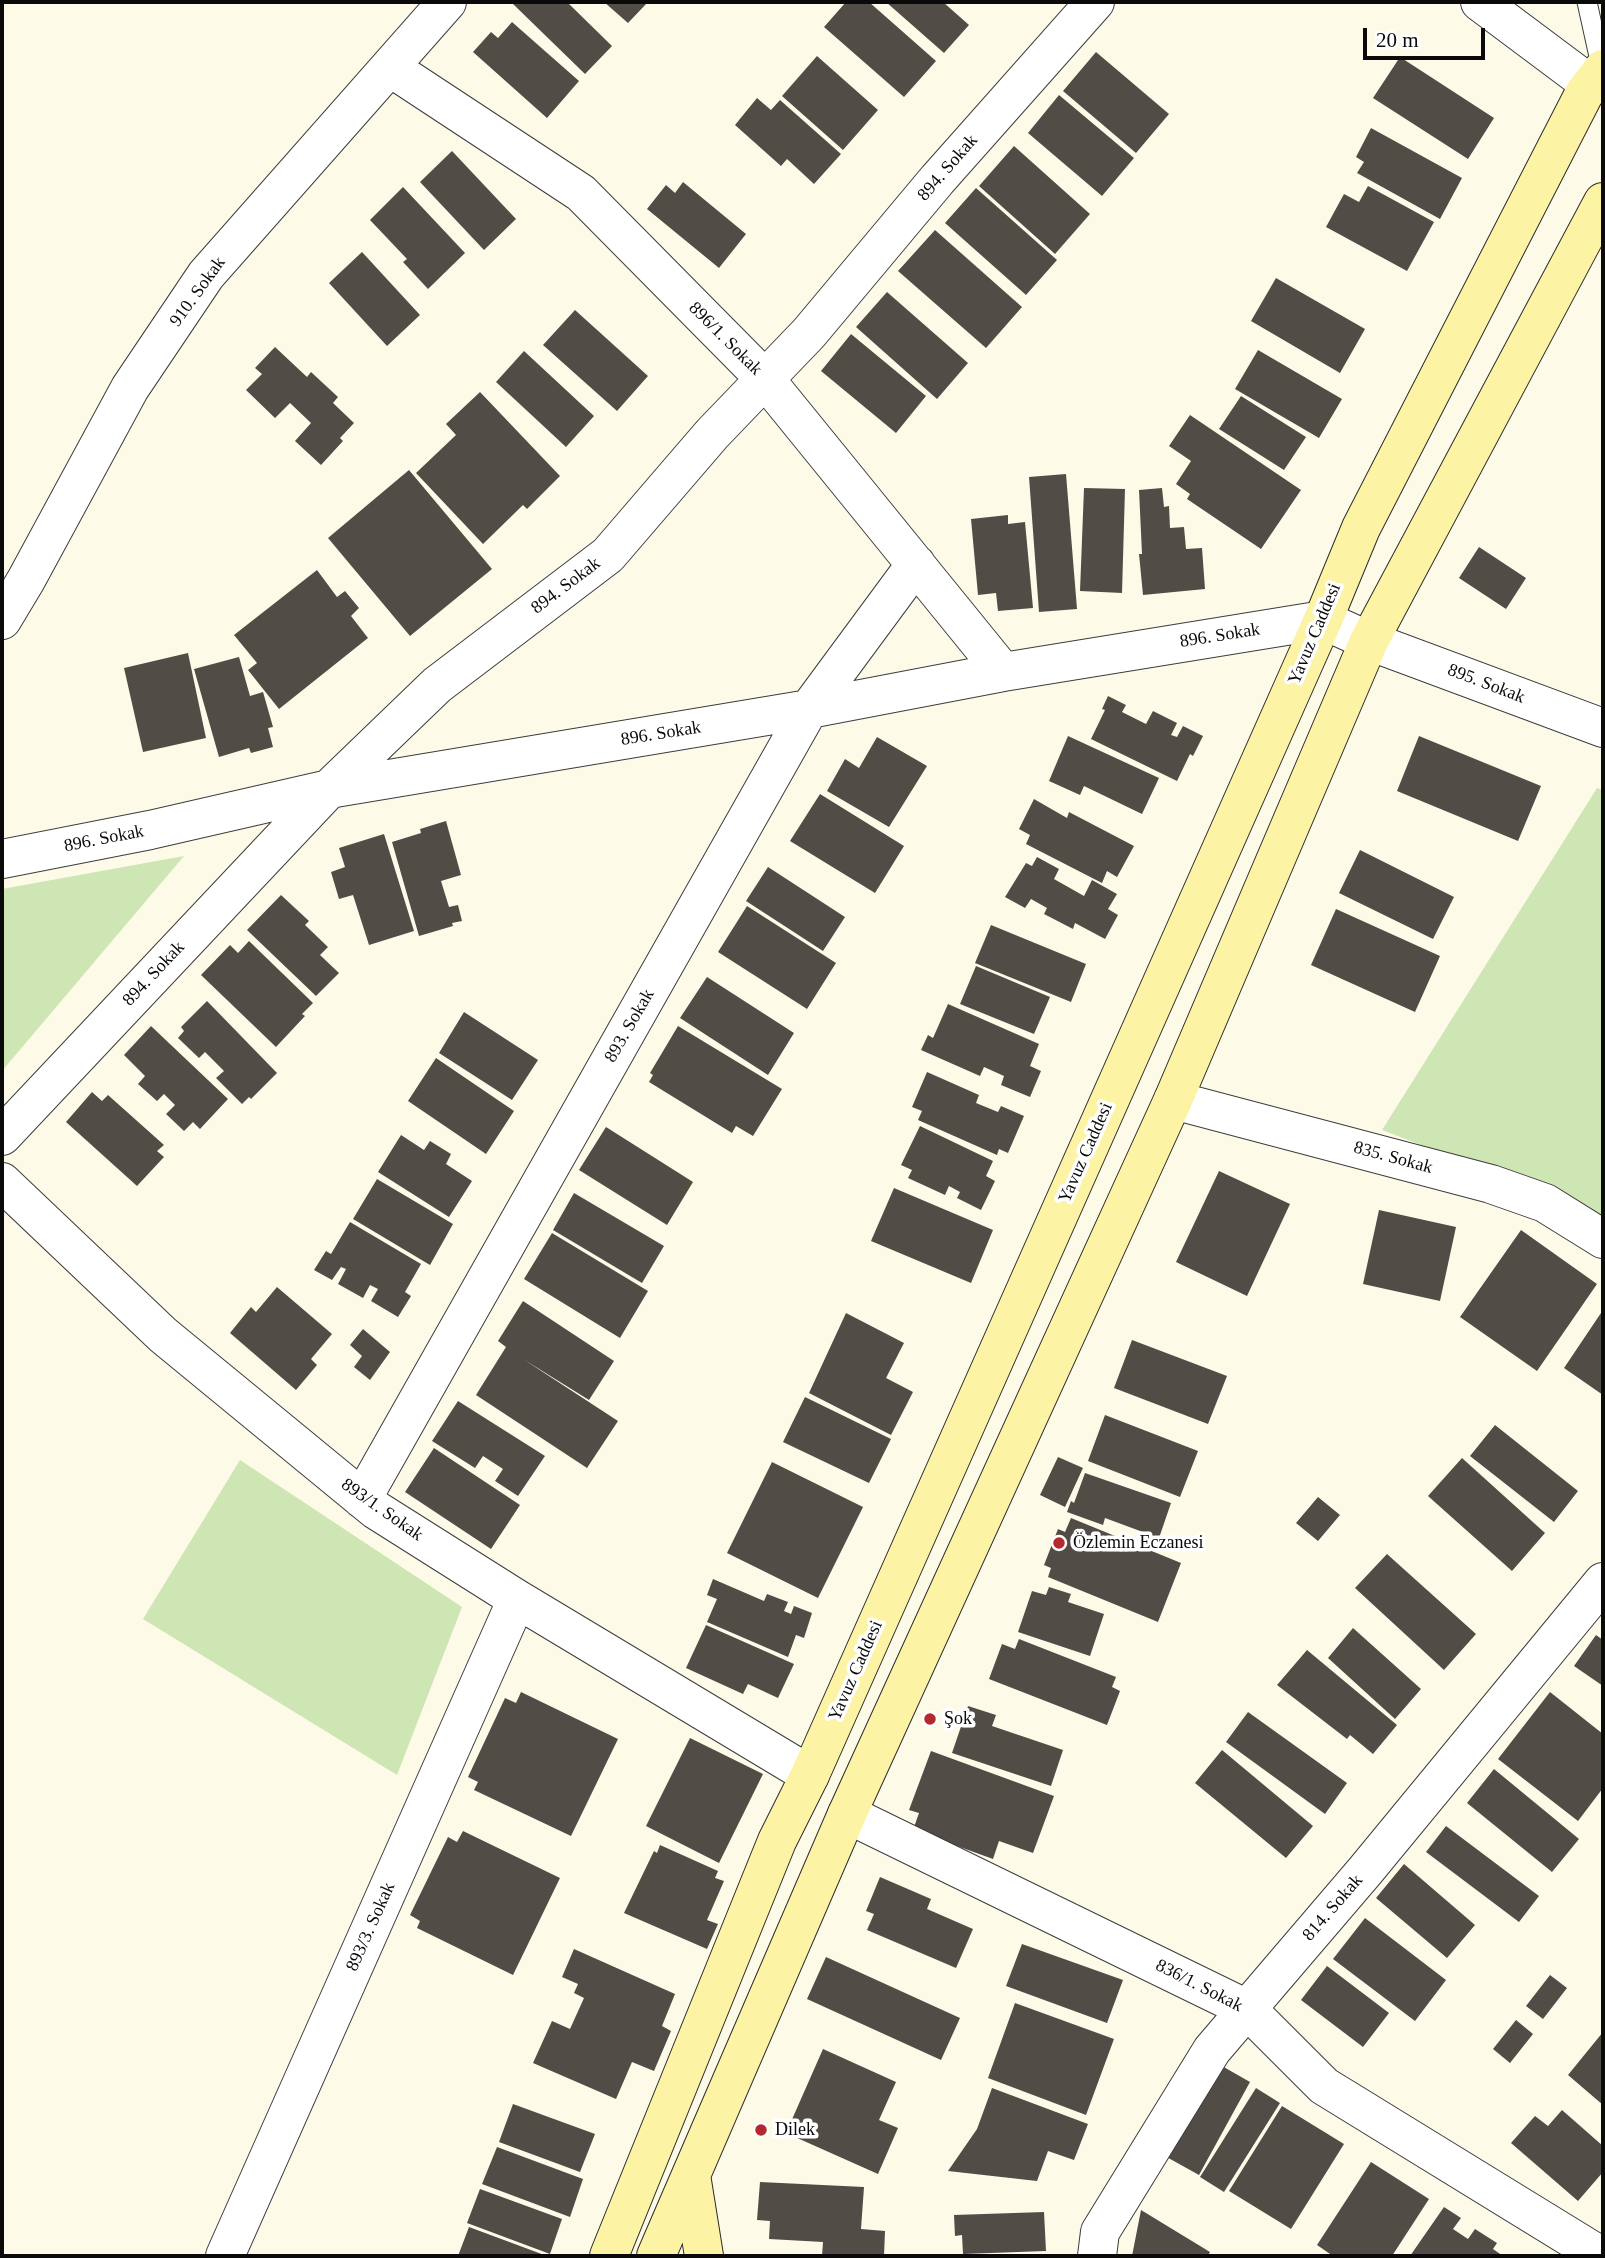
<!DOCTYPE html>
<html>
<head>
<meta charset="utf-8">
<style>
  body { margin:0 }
  #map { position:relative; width:1605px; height:2258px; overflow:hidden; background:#fefae8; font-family:"Times New Roman",serif }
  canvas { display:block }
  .frame { position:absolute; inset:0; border:4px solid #0a0a0a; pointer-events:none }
  .scale { position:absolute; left:1363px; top:28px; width:122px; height:32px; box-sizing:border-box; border:4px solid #0a0a0a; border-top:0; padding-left:9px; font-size:21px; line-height:24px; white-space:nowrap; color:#0a0a0a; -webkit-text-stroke:5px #fff; paint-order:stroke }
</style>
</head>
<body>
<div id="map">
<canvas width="1605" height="2258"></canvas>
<div class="frame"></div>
<div class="scale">20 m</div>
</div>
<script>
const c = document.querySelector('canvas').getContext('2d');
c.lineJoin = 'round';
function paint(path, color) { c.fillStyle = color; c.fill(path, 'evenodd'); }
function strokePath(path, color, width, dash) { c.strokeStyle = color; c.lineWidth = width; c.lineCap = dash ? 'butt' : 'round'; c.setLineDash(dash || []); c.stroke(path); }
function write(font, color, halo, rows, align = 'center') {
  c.font = font + ' "Times New Roman",serif'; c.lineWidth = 7; c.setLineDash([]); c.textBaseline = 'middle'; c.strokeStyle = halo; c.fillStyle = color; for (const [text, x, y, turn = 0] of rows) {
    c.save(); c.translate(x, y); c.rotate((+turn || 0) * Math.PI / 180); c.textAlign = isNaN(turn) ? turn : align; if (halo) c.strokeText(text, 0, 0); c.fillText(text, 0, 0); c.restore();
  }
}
const green = new Path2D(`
  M1597,788L1603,790V1224L1542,1191L1382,1130Z
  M184,856L2,1071V889Z
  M240,1460L462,1607L397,1775L143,1619Z`);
const building = new Path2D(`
  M514,2H567L612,46L585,74L513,4Z
  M604,2H648L628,23Z
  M846,2H869L936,61L904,97L824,27Z
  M886,2H943L969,25L944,53Z
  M512,22L579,81L547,118L473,52L491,32L498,38Z
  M1096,52L1169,114L1136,153L1063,91Z
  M817,56L878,110L843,150L782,96Z
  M1400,57L1494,118L1468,159L1373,98Z
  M1059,95L1134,158L1102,196L1028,133Z
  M757,98L771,110L780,100L841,154L814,184L787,159L781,166L735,125Z
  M1371,128L1462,178L1440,219L1357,173L1364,162L1356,157Z
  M1014,146L1090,214L1055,254L979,186Z
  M452,151L516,219L484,250L420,182Z
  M683,182L746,234L719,268L647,209L666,185L675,193Z
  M1368,186L1434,222L1407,271L1326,227L1344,194L1359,202Z
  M403,187L465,253L428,289L403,262L407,259L370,220Z
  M976,188L1057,260L1026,295L945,223Z
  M935,230L1022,307L986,348L898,271Z
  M362,252L420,315L387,346L329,283Z
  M1276,278L1365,329L1340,373L1251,321Z
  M887,292L968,363L937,399L856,327Z
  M575,310L648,376L617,411L543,345Z
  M851,334L926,396L896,433L821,371Z
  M275,347L307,377L311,372L338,397L333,403L354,423L340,438L343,441L321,465L295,441L311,423L290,403L275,418L246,390L262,374L255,368Z
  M1258,350L1342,399L1319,438L1235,389Z
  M524,351L594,416L566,447L496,382Z
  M480,392L560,476L527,509L523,505L483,544L416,473L456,435L446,424Z
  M1241,396L1306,437L1284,470L1219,429Z
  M1190,415L1301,490L1261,549L1187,499L1190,494L1176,484L1191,461L1169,446Z
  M409,470L492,569L410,636L328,538Z
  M1066,474L1077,609L1039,612L1029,477Z
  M1084,488L1125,489L1122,593L1080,591Z
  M1162,488L1164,507L1169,506L1170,528L1184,527L1186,549L1202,548L1205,589L1143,595L1139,554H1142L1139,490Z
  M1008,515V524L1025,522L1033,608L998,611L996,593L978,595L971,519Z
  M1479,547L1526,578L1506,609L1459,578Z
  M317,570L337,597L345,591L359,608L351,616L368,638L279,709L248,670L257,663L234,635Z
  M188,653L206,738L143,752L124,668Z
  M239,657L250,696L263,692L273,727L268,728L273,747L251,753L249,748L219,757L194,669Z
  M1108,696L1126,705L1122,712L1146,724L1153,711L1177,723L1171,735L1177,737L1183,726L1203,736L1193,756L1190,754L1177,781L1091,739L1105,710L1102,709Z
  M1068,736L1159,778L1142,814L1084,786L1080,795L1049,781Z
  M1419,736L1541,786L1518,841L1397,791Z
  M877,737L927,766L889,827L827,791L845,759L859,768Z
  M820,794L904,846L875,893L790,841Z
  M1034,799L1067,818L1069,812L1134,846L1117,877L1107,871L1102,883L1026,844L1030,835L1019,829Z
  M446,821L461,875L441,881L449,907L458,905L462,921L452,923L453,926L419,936L392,842L421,833L420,829Z
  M384,834L414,931L369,945L353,895L339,899L331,872L345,867L339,848Z
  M1360,850L1454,897L1433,939L1339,893Z
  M1037,857L1059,869L1054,879L1084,896L1092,880L1117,894L1108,909L1118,915L1105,939L1075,923L1073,929L1044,914L1047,908L1031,899L1025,908L1005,897L1026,863L1032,866Z
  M768,867L845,917L823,951L746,901Z
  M281,895L309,921L305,925L328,947L320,955L339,973L316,996L247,930Z
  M747,906L836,963L807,1009L718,952Z
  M1336,909L1440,956L1415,1012L1311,965Z
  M991,925L1086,964L1071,1002L975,963Z
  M249,941L313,1003L302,1014L305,1016L276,1047L201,975L230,945L238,953Z
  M976,966L1050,997L1034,1034L960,1004Z
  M707,977L794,1033L768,1075L680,1018Z
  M207,1001L277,1073L251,1099L249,1097L242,1104L216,1078L224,1071L205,1052L199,1058L178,1038L184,1031L181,1027Z
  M948,1004L1039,1044L1030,1066L1041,1071L1030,1097L1001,1085L1004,1076L984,1067L980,1076L921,1050L928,1035L933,1038Z
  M464,1012L538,1060L512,1100L439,1053Z
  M151,1026L228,1099L200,1129L193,1122L184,1131L166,1114L175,1105L164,1094L157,1101L138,1084L145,1076L124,1055Z
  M678,1026L782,1089L753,1136L736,1126L732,1133L649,1082L653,1075L650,1073Z
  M436,1058L514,1111L486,1154L408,1101Z
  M927,1072L979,1095L976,1103L998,1112L1001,1106L1024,1116L1008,1153L999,1149L997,1155L918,1120L922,1111L912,1107Z
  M92,1092L102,1101L108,1095L164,1145L157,1151L164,1157L137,1186L66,1122Z
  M920,1126L993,1161L986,1176L995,1181L981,1210L957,1198L960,1192L949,1186L945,1195L908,1178L912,1170L901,1165Z
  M606,1127L693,1182L667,1225L579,1170Z
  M401,1135L424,1150L430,1141L451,1154L446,1164L472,1181L449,1217L378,1172Z
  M1219,1171L1290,1204L1247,1296L1176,1262Z
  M377,1179L453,1224L430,1265L353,1219Z
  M894,1188L993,1230L971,1283L871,1241Z
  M574,1193L664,1246L642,1283L553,1230Z
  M1379,1210L1456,1227L1440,1301L1363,1284Z
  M350,1222L421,1264L405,1292L411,1296L398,1317L371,1301L378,1289L370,1285L363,1298L338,1284L346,1269L341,1267L332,1280L314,1270L326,1251L331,1254Z
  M1521,1230L1597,1284L1537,1371L1460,1317Z
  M552,1233L648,1291L620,1338L524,1279Z
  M277,1287L332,1334L311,1359L317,1365L296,1390L230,1333L251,1307L256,1312Z
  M523,1301L614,1361L589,1400L523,1359L618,1421L587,1468L476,1395L506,1347L498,1341Z
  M1603,1310V1395L1564,1368Z
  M846,1313L904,1343L886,1378L913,1392L891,1435L809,1393Z
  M363,1329L390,1352L370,1380L354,1367L362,1356L350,1345Z
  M1132,1340L1227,1376L1208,1424L1114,1388Z
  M805,1397L891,1439L869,1483L783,1442Z
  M458,1401L545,1456L518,1496L495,1481L503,1469L483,1456L475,1468L432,1441Z
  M1105,1415L1198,1451L1180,1497L1088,1461Z
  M1495,1425L1578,1491L1554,1522L1470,1456Z
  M434,1448L520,1505L491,1549L405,1492Z
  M1058,1457L1083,1468L1065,1507L1040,1495Z
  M1462,1458L1545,1533L1512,1571L1428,1496Z
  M772,1462L863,1507L818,1598L727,1553Z
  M1085,1473L1171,1503L1159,1538L1105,1518L1103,1525L1067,1512L1071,1501L1074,1503Z
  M1318,1497L1340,1515L1318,1541L1296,1523Z
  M1071,1518L1181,1563L1158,1622L1048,1577L1051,1568L1044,1565L1058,1529L1065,1532Z
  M1387,1554L1476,1634L1444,1670L1355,1588Z
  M713,1579L764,1601L767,1594L788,1602L784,1611L791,1614L794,1606L812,1613L804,1638L796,1635L788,1657L707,1622L717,1599L707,1595Z
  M1049,1587L1071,1594L1068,1602L1104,1614L1090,1656L1018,1632L1032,1591L1046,1595Z
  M706,1625L794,1664L778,1698L748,1684L743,1694L686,1668Z
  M1353,1628L1421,1689L1395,1719L1328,1658Z
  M1596,1635L1603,1640V1686L1574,1666Z
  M1019,1639L1116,1677L1112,1687L1120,1691L1107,1725L989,1679L1002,1644L1015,1649Z
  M1307,1650L1397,1725L1373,1754L1350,1735L1347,1739L1277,1685Z
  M521,1692L618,1739L571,1836L474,1790L478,1782L468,1777L505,1698L516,1703Z
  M1550,1692L1603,1734V1788L1578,1821L1498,1759Z
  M968,1706L996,1715L992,1726L1063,1750L1051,1786L952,1753Z
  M1248,1712L1347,1783L1325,1814L1226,1742Z
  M690,1738L763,1774L719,1863L646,1826Z
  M1222,1750L1313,1826L1286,1858L1195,1783Z
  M931,1751L1054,1796L1033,1853L999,1841L993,1859L913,1830L919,1813L909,1810Z
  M1494,1769L1579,1839L1552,1872L1467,1803Z
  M1446,1826L1539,1896L1519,1922L1426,1852Z
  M463,1831L560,1878L513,1975L417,1928L420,1921L410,1915L448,1837L457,1842Z
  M660,1845L718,1871L715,1878L724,1881L707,1920L718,1924L707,1949L624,1913L654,1851L657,1853Z
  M1404,1864L1475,1925L1447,1958L1376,1898Z
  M880,1877L931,1899L927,1909L973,1929L956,1968L867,1930L874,1914L866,1911Z
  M1365,1918L1446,1980L1415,2021L1333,1959Z
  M1022,1944L1123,1980L1107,2023L1006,1986Z
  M574,1949L675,1994L662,2026L671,2031L654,2071L632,2062L616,2099L533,2063L552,2021L570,2029L584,1998L574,1993L578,1984L562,1977Z
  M826,1957L960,2018L941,2060L807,1999Z
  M1327,1966L1389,2013L1363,2047L1301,2000Z
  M1550,1975L1567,1988L1543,2019L1526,2006Z
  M1015,2003L1114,2039L1086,2115L988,2078Z
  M1516,2020L1533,2034L1510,2063L1493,2049Z
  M1603,2032V2105L1568,2075Z
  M823,2049L896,2082L879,2120L898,2128L878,2174L786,2133Z
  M1215,2062L1250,2082L1199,2175L1163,2155Z
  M992,2088L1088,2124L1074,2160L1048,2151L1037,2181L948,2171L977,2129Z
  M1256,2088L1280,2103L1224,2192L1200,2177Z
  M513,2104L595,2134L580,2172L499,2142Z
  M1282,2106L1344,2144L1291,2229L1229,2191Z
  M1562,2110L1603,2146V2172L1578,2201L1511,2143L1535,2116L1548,2126Z
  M497,2147L583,2179L570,2217L482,2184Z
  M1371,2162L1429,2199L1392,2256H1333L1317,2245Z
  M760,2182L864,2187L861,2229L885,2231L884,2256H822L823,2242L769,2239L770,2221L757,2220Z
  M480,2189L562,2219L550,2254L467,2223Z
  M1444,2207L1461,2218L1453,2229L1468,2239L1475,2229L1497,2243L1493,2249L1503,2256H1410Z
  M1141,2210L1210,2252L1208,2256H1132Z
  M1044,2212L1046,2251L963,2254L962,2235L955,2236L954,2215Z
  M469,2227L547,2256H458Z`);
const service = new Path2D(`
  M1587,2L1602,70`);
const minor = new Path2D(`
  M1480,2L1591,85
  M391,68L581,193L765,379L1003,672
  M2,620L26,580L130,388L206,275L447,2
  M2,859L150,830L329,789L809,709L1003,672L1323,620L1369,641L1603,728
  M1173,1100L1491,1184L1545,1203L1603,1239
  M2,1136L329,789L437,685L608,555L712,434L809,333L937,180L1095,2
  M2,1182L163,1335L376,1510L517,1599L810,1775
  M362,1499L809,709L916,564
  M847,1814L1247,2009L1324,2086L1591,2250
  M225,2256L517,1599
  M1097,2256L1100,2232L1212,2050L1365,1871L1603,1582`);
const secondary = new Path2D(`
  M691,2175L704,2256
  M609,2256L777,1841L810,1775L1323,620L1361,528L1584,94L1603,69
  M656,2256L847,1814L1173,1100L1369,641L1603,202`);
const markers = [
  [1059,1543,7,"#b4282f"],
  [930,1719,7,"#b4282f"],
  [761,2130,7,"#b4282f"]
];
const streetNames = [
  ["894. Sokak",948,168,-49],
  ["910. Sokak",198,292,-54],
  ["896/1. Sokak",725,339,45],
  ["894. Sokak",566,586,-37],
  ["Yavuz Caddesi",1315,634,-67],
  ["896. Sokak",1220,636,-9],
  ["895. Sokak",1486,684,21],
  ["896. Sokak",661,734,-9],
  ["896. Sokak",104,839,-11],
  ["894. Sokak",154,974,-47],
  ["893. Sokak",630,1026,-60],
  ["Yavuz Caddesi",1086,1153,-66],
  ["835. Sokak",1393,1158,15],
  ["893/1. Sokak",382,1510,35],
  ["Yavuz Caddesi",856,1671,-66],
  ["814. Sokak",1333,1908,-49],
  ["893/3. Sokak",371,1927,-66],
  ["836/1. Sokak",1199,1986,27]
];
const poiNames = [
  ["Özlemin Eczanesi",1073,1543],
  ["Şok",944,1719],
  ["Dilek",775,2130]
];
paint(green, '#cee6b4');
paint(building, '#524c47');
strokePath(service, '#3d3d3d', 21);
strokePath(minor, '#3d3d3d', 40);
strokePath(secondary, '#2c2c2c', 40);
strokePath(service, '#fff', 19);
strokePath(minor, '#fff', 38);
strokePath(secondary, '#fcf3a5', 38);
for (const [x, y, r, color] of markers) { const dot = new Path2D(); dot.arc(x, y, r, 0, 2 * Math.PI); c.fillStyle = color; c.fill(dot); strokePath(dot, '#fff', 2.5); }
write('18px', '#0a0a0a', '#fff', streetNames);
write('18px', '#0a0a0a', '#fff', poiNames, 'left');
</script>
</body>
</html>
